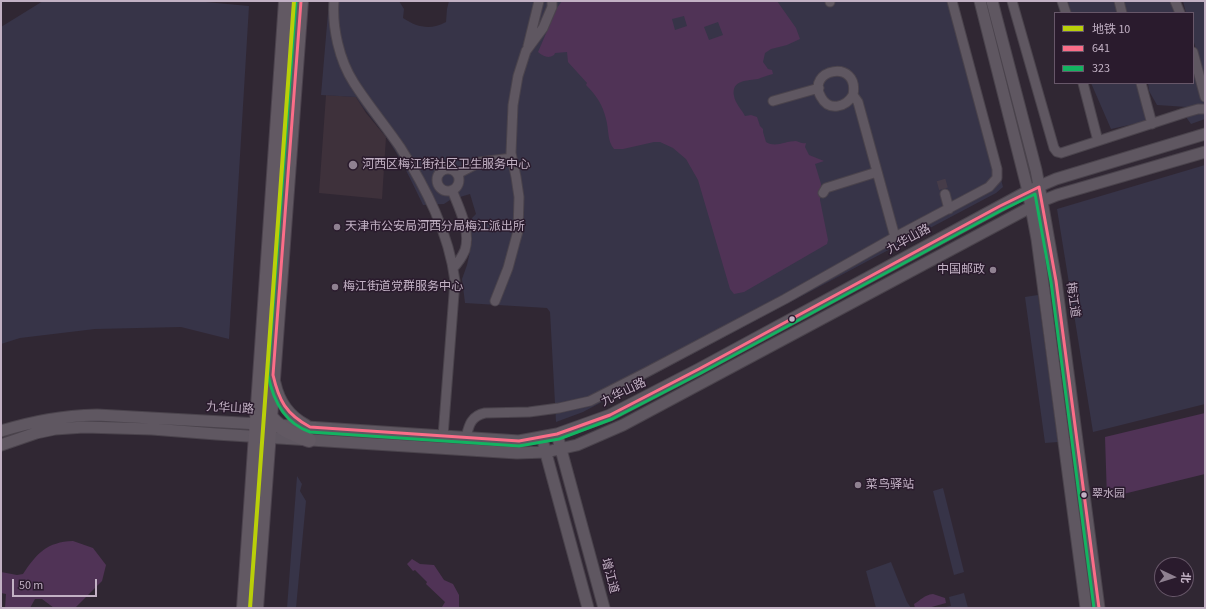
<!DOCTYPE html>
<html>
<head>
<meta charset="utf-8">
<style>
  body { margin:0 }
  #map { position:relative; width:1206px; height:609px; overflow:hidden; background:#302733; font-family:"Source Sans 3","Noto Sans SC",sans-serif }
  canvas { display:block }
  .frame { position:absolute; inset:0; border:2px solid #c2b1c4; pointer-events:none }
  .legend { position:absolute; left:1054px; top:12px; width:140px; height:72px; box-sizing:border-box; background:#2a1b2d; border:1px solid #675769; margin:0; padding:5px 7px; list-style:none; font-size:12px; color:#c2b1c4 }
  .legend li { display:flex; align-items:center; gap:8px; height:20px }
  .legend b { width:20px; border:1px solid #675769 }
  .north { position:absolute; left:1154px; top:557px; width:40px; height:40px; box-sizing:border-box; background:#2a1b2d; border:1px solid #675769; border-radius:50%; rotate:94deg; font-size:11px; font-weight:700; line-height:16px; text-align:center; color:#c2b1c4 }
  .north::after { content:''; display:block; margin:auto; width:14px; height:18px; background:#8f8191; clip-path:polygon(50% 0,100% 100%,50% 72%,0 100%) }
  .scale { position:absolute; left:12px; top:579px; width:85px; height:18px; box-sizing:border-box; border:2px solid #c2b1c4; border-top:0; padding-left:5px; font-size:12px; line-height:14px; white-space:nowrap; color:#c2b1c4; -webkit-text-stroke:3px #2a1b2d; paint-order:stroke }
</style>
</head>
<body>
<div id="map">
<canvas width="1206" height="609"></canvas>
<div class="frame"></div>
<ul class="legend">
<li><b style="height:5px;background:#b9cf09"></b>地铁 10</li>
<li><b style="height:5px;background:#fb6d88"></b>641</li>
<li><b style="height:5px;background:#13b361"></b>323</li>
</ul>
<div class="north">北</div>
<div class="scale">50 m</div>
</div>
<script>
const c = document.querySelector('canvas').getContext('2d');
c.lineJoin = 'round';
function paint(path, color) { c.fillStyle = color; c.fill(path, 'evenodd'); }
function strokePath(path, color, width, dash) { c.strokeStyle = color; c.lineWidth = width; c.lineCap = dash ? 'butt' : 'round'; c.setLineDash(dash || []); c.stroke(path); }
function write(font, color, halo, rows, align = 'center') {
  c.font = font + ' "Source Sans 3","Noto Sans SC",sans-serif'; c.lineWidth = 3; c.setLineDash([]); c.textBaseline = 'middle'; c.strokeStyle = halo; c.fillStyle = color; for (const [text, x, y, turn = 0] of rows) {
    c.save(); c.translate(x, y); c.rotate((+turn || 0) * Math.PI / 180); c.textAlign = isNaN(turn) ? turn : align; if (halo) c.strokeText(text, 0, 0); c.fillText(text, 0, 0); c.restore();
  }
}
const medical = new Path2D(`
  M326,95L356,97L366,113L386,137L382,199L319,193Z`);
const green = new Path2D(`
  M43,1H195L249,6L229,339L181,327L95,329L20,338L1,344V27Z
  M329,1H399L404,9L403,18C418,28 431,30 446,22L447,9L449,1H955L1003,187L996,193L583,412L556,422L550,312L547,308L465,303L462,279L467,265L472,242L470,220L476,214L470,194L450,200L444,204L423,205C412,182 401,158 386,137C376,123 365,111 356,97L321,95Z
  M1068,1H1117L1120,13H1071Z
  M1122,1H1178L1182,13H1126Z
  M1183,1H1205V81L1193,39V13H1186Z
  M1193,47L1205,86V119L1191,124L1186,117L1187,107L1157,105L1149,91L1148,83H1193Z
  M1091,83H1137L1147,121L1111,129Z
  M1205,165V404L1093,432L1057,209Z
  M1038,295L1058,442L1045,443L1025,297Z
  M297,476L302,484L300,491L306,501L296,608H287Z
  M943,488L964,572L954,575L933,491Z
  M891,562L907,602L911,608H876L866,571Z
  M964,593L968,608H940L951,606L949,597Z`);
const water = new Path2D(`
  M562,1H777L796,28L800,39L787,45L771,49L765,53L763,62L768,69L772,70L773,74C768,75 763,77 758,79C748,81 731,79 734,96C735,103 742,110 745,116L751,115L757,117L760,126L763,129V132L766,142C776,148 785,141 796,141C800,142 802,144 806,143L805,147L809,155L824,161L815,164L821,184L820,200L828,240L827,244L744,292L734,294L730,289L698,180L686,159L673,148L660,142H654L623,149H614C607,141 609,129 606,119C603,105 596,95 586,85L587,83L568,62L567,52L555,53L554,55C548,59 543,56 538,52L557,8ZM684,16L687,26L675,30L672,19ZM718,22L723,35L709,40L704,27Z
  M1205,413V474L1107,498L1105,437Z
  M73,541L93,548L106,565L102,581L75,608H54L42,599H35L30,608H5L6,594L1,593V572L17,575L23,574C37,553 47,542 73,541Z
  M412,559L420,564L434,565L444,580L453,584L459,595V608H443L442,607L445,602L426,584L427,582L415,570L413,571L407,564Z
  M933,594L945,598L946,603L928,608H915L914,604C921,600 924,595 933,594Z`);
const minorTunnel = new Path2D(`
  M941,180L945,194`);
const minor = new Path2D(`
  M334,1C332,27 339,60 354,83C368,105 385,125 400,147C426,188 449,233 455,281L443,436
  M1012,1L1054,148L1057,152L1061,153L1184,113L1198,109H1205
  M1062,1L1066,13
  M1119,1L1122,13
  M1175,1L1180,13
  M830,2V1
  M528,46L539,1
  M1193,52L1205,97
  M1083,83L1098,141
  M1141,83L1152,124
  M853,95C846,107 829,112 821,97C805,69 860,58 853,95L858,102L895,237
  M773,101L819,88
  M437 180a11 11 0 1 1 22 0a11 11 0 1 1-22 0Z
  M457,174L480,162L512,158
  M452,190C459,208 471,231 465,250C462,257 458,263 453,268
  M823,193L826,188L877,172
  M945,194L949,209
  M495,301L508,268L518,231L519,197L516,177L511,153L513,105L518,76L526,51L543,28L552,7V1
  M466,437C469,425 471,416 485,413L529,412L559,408L590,401L647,372L785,299L895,237L989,187L997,178V169L952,1`);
const tertiary = new Path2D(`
  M980,1L1028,191L1037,239L1086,608
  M992,1L1036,170L1042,201L1056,281L1099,608
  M275,383C279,402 289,416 306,425
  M1,431C35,421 61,416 97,415L277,425L519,441L557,434L610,415L699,369L1028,191L1056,179L1205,134
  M559,442L604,608
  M1,445L36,433L55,429L84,427L152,429L216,434L517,453L546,452L577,445L623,425L1042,201L1057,195L1205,152
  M544,446L588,608`);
const primary = new Path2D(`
  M267,412C277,428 292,434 309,440
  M244,608L286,1
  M256,608L301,1`);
const bus1 = new Path2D(`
  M301,1L273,375C279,401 286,414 310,427L519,441L557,434L610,415L699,369L1000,206L1039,187L1056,281L1099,608`);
const bus2 = new Path2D(`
  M296,1L268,375C273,400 284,423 310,432L519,446L559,439L612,419L701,373L1002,210L1035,194L1051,282L1094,608`);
const metro1 = new Path2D(`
  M250,608L294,1`);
const markers = [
  [353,165,5,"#8f8191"],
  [337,227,4,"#8f8191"],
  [993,270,4,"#8f8191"],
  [335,287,4,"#8f8191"],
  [792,319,3.5,"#c2b1c4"],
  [858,485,4,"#8f8191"],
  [1084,495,3.5,"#c2b1c4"]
];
const busNames = [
  ["翠水园",1092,495]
];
const poiNames = [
  ["河西区梅江街社区卫生服务中心",362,165],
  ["天津市公安局河西分局梅江派出所",345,227],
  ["中国邮政",985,270,"right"],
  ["梅江街道党群服务中心",343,287],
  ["菜鸟驿站",866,485]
];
const streetNames = [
  ["九华山路",909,240,-29],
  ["梅江道",1072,300,82],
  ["九华山路",624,393,-26],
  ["九华山路",230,409,3],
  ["增江道",609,576,75]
];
paint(medical, '#3e313b');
paint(green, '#373448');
paint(water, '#503356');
strokePath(minorTunnel, '#463c49', 9, [9, 4.5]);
strokePath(minor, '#4a434c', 11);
strokePath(tertiary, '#4a434c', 13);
strokePath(primary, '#4b424d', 16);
strokePath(minor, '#5f5761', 9);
strokePath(tertiary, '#5f5761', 11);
strokePath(primary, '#625963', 14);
strokePath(bus1, '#fb6d88', 3);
strokePath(bus2, '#13b361', 3);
strokePath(metro1, '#b9cf09', 4);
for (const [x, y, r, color] of markers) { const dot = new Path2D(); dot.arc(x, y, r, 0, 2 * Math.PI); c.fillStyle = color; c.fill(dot); strokePath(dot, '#2a1b2d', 1.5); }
write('11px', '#c2b1c4', '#2a1b2d', busNames, 'left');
write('12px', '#c2b1c4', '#2a1b2d', poiNames, 'left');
write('12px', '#c2b1c4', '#2a1b2d', streetNames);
</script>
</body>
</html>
